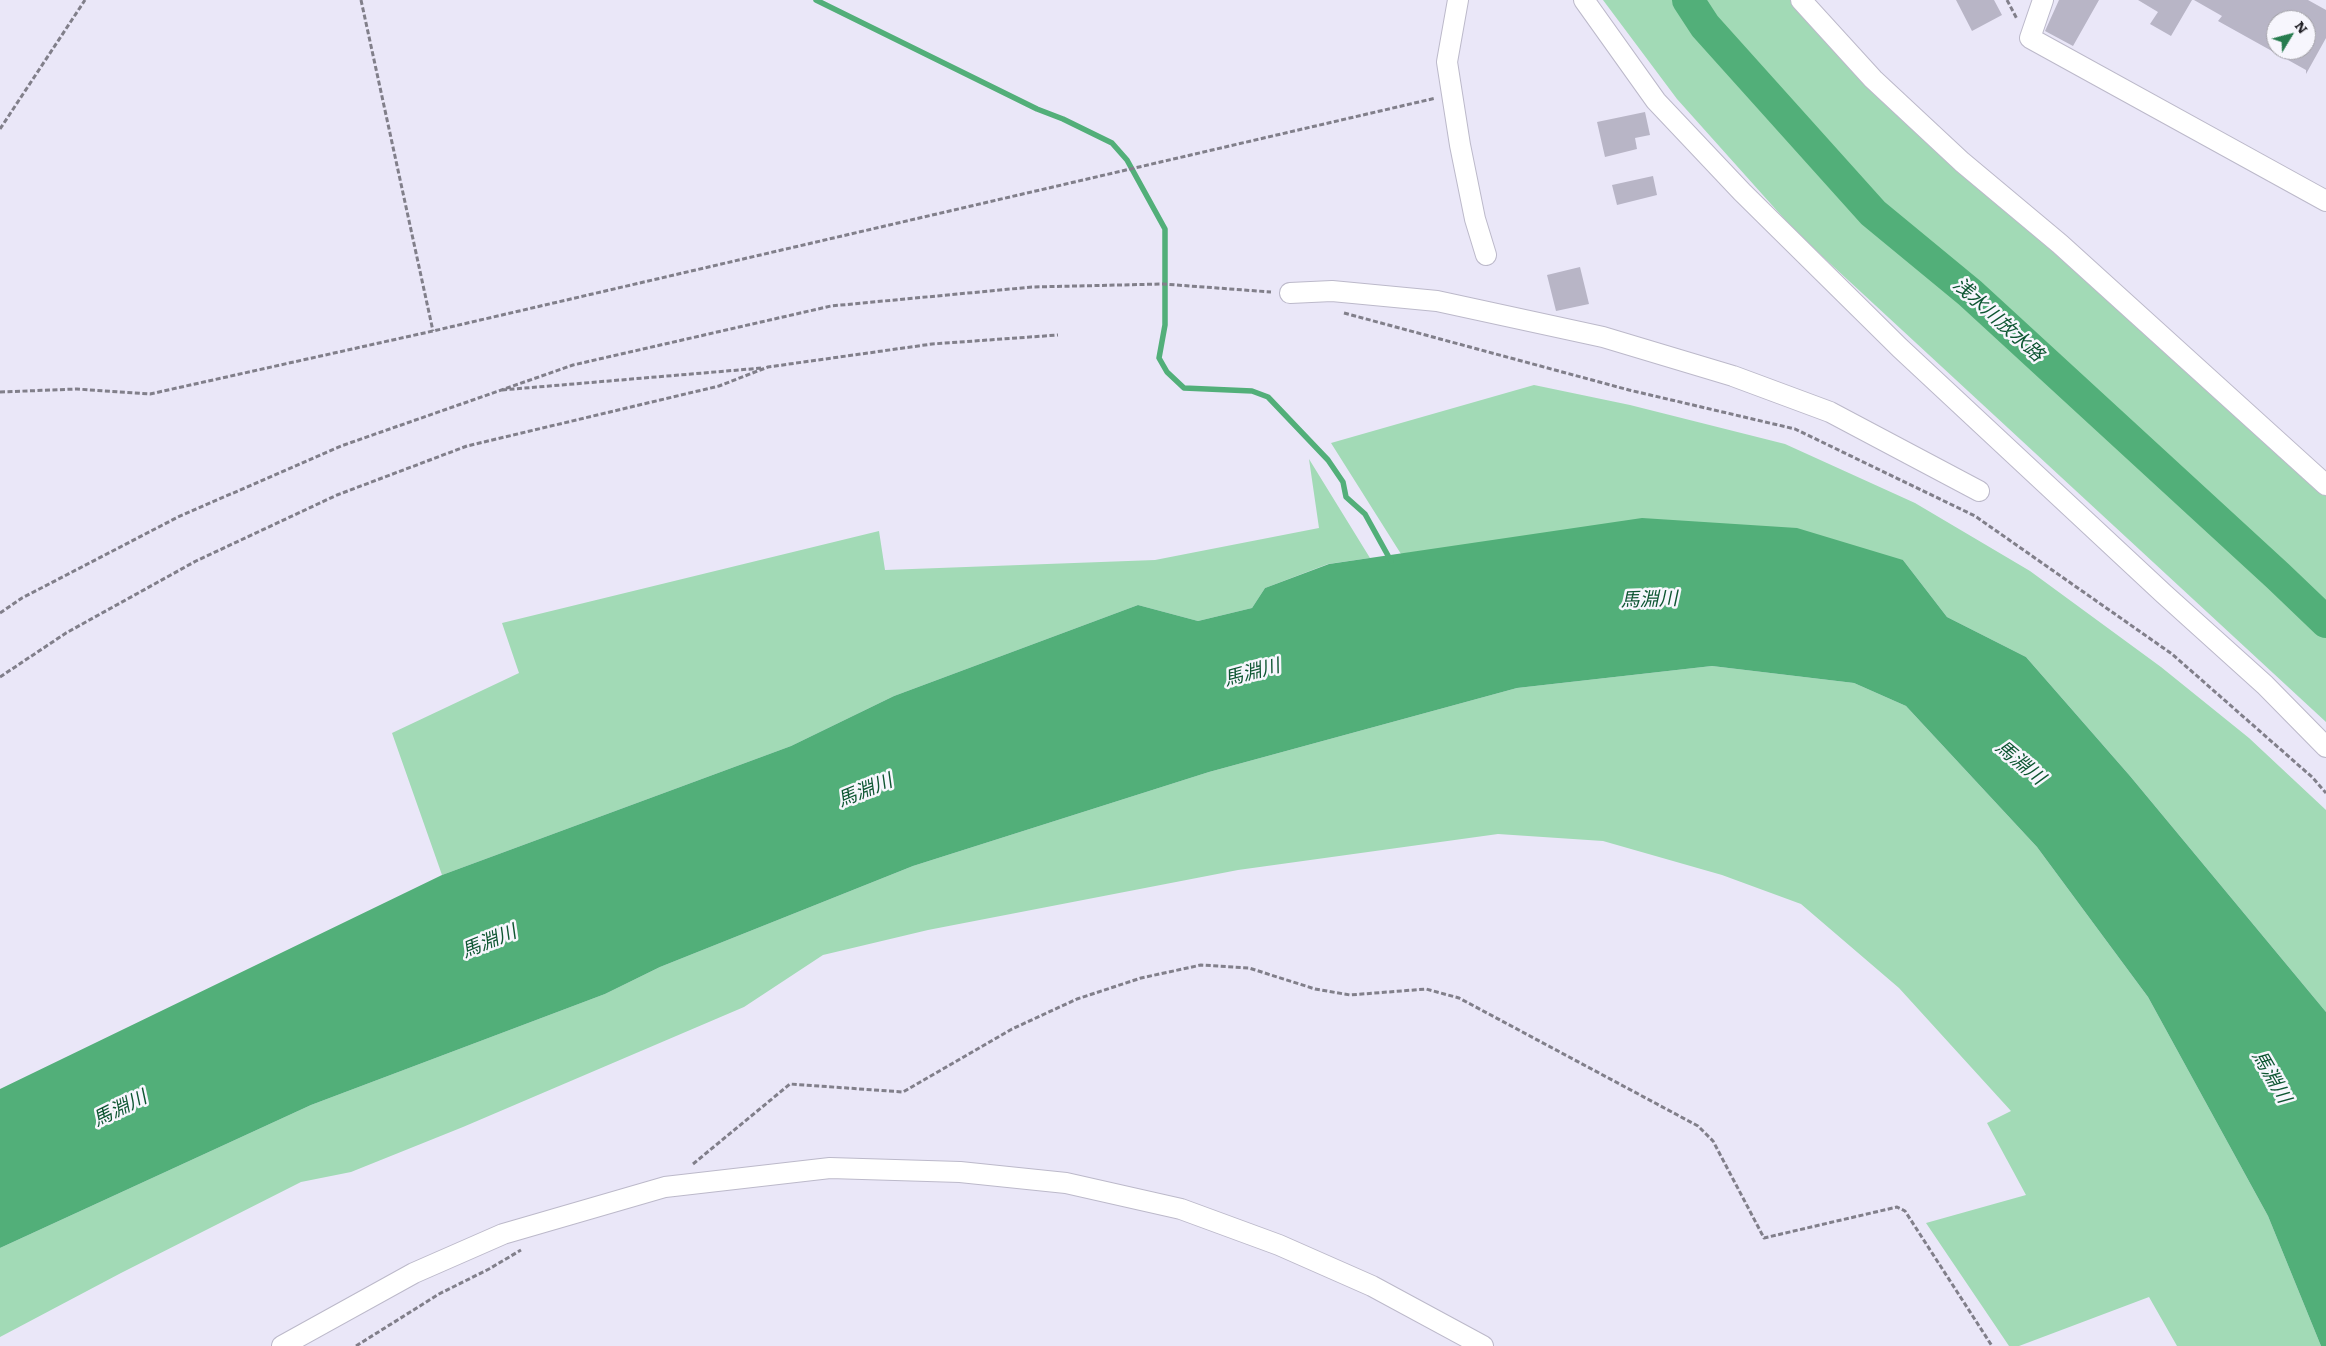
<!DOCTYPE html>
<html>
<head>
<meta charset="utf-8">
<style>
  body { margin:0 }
  #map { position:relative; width:2326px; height:1346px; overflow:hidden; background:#eae7f8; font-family:Literata,serif }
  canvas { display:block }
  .north { position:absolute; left:2266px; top:10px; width:50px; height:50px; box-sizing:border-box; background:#f7f6fd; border:1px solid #a1a0a6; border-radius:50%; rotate:53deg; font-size:14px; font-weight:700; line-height:20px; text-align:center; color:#1f1e24 }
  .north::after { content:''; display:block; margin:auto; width:18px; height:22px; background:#277c4f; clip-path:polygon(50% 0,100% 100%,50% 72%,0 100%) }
</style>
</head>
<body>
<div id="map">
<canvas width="2326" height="1346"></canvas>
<div class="north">N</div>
</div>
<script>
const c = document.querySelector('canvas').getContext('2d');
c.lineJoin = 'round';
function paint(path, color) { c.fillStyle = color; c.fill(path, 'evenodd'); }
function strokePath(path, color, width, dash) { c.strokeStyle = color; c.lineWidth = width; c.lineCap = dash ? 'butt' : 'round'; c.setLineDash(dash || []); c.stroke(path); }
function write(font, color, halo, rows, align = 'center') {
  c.font = font + ' Literata,"Noto Sans JP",serif'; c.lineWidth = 5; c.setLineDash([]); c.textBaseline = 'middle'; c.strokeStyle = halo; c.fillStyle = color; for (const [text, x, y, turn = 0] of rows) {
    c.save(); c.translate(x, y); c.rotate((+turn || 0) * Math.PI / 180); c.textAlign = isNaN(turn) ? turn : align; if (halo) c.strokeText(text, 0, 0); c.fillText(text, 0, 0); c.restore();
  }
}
const green = new Path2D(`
  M1603,0H1794L2148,336L2326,496V722L1796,232L1677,99Z
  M1534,385L1630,405L1785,444L1915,503L2030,571L2161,667L2249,738L2326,810V1012L2130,776L2026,657L1947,617L1903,560L1445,548L1401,554L1331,443Z
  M1309,459L1370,558L1328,564L1265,588L1252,608L1198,621L1138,605L894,696L791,746L442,875L392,733L519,673L502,623L879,531L885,570L1155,560L1319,528Z
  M1712,666L1854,683L1906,706L2037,847L2148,997L2268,1216L2321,1346H2177L2149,1297L2019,1346H2009L1926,1223L2026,1195L1987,1123L2011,1111L1899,988L1801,904L1722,875L1603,841L1498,834L1238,870L928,930L823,955L744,1007L463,1127L351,1172L301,1182L121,1273L0,1337V1248L311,1105L605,994L660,967L913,866L1209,772L1517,688Z`);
const water = new Path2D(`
  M1642,518L1797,528L1903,560L1947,617L2026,657L2130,776L2326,1012V1346H2321L2268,1216L2148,997L2037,847L1906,706L1854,683L1712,666L1517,688L1209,772L913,866L660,967L605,994L311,1105L0,1248V1089L442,875L791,746L894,696L1138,605L1198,621L1252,608L1265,588L1329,564Z`);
const stream = new Path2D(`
  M816,0L1037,109L1063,119L1112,143L1127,160L1165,229V325L1159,358L1167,372L1184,388L1252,391L1268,397L1328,460L1343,482L1346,497L1365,514L1391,561`);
const river = new Path2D(`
  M1688,0L1705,26L1873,213L1970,293L2278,576L2326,622`);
const building = new Path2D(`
  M1956,0H1994L2002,15L1972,31Z
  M2059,0H2099L2073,46L2045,31Z
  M2138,0H2192L2171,36L2150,24L2158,12Z
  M2194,0H2308L2326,10V38L2306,74V70L2218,21L2222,16ZM2276,20H2306V50H2276Z
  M1645,112L1650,135L1635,138L1637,149L1605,157L1597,122Z
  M1653,176L1657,195L1617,205L1612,185Z
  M1580,267L1589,304L1556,311L1547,275Z`);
const path = new Path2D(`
  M361,0L433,331
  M2007,0L2017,19
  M0,129L85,0
  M1344,313L1629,390L1795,429L1975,516L2172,654L2312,777L2326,793
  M502,390L762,368
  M0,392L77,389L150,394L433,331L1436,98
  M0,613L22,598L178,517L341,446L573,365L831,306L1032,287L1163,284L1271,292
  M0,677L66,633L196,561L337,495L467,446L719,386L768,367L932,344L1058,335
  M693,1164L790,1084L903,1092L1012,1029L1077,999L1141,978L1201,965L1249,968L1315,989L1350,995L1426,989L1459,998L1698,1126L1713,1141L1764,1238L1897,1207L1905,1211L1992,1346
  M356,1346L439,1294L489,1269L521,1250`);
const minor = new Path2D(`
  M1458,0L1447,62L1460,145L1475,219L1486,255
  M1584,0L1656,101L1742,192L1900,348L2164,594L2265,685L2326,747
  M1801,0L1873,79L1962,162L2060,244L2326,485
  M2043,0L2030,38L2326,201
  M1290,293L1332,291L1437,301L1603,337L1733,376L1830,412L1979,491
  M282,1346L414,1273L503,1234L665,1187L830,1168L960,1172L1066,1183L1181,1209L1279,1245L1372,1286L1483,1346`);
const waterNames = [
  ["浅水川放水路",1998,320,42],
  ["馬淵川",1649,600,-2],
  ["馬淵川",1252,673,-15],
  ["馬淵川",2020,763,40],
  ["馬淵川",865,791,-22],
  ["馬淵川",489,942,-22],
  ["馬淵川",2271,1077,60],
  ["馬淵川",120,1109,-26]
];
paint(green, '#a2dab6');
paint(water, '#52af79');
strokePath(stream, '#52af79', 5.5);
strokePath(river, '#52af79', 32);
paint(building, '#b8b5c6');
strokePath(minor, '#bcb9ca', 22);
strokePath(path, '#817f8a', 3, [5, 2.5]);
strokePath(minor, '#fff', 20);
write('italic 19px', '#0e5632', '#f7f6fd', waterNames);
</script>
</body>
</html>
